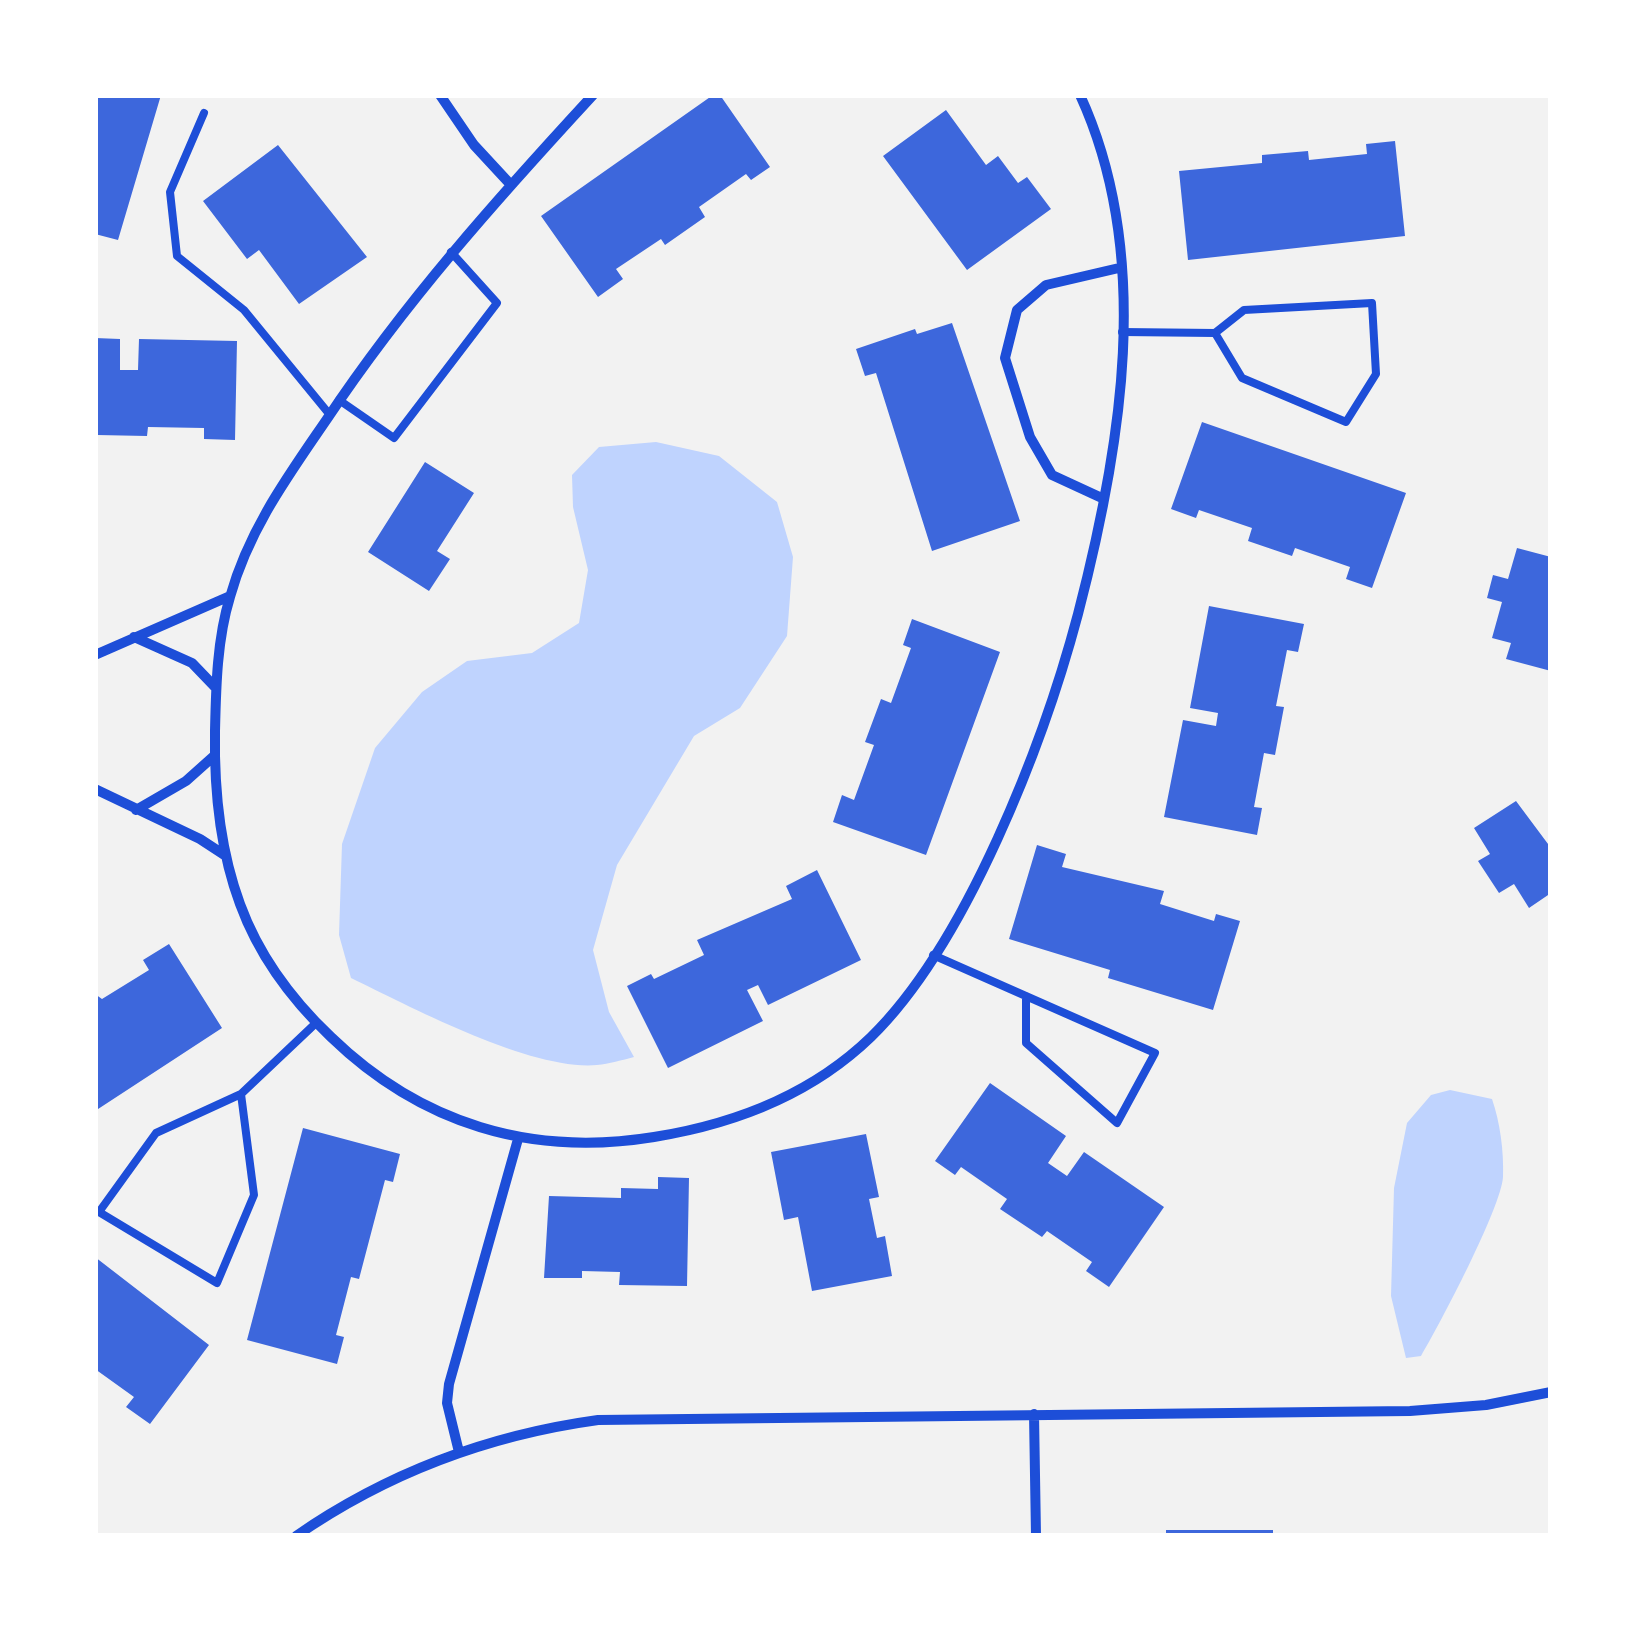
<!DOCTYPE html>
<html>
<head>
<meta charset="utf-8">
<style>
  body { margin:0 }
  #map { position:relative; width:1646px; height:1631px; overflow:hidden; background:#f2f2f2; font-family:"Asap Condensed",sans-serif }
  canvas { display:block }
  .frame { position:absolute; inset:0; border:98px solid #fff; pointer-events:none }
</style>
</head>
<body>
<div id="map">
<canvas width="1646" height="1631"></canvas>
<div class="frame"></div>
</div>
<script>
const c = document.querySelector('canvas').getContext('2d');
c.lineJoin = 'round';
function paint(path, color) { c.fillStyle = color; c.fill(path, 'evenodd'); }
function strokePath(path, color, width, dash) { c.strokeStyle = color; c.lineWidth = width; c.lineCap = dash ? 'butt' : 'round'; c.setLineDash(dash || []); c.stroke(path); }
const water = new Path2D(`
  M656,442L719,456L777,502L793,557L787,636L740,708L694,736L617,865L593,950L609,1012L634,1057C622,1060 609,1064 597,1065C531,1071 411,1007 351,978L339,935L342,844L375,748L422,692L467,661L532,653L579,623L588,570L573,507L572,475L599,447Z
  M1450,1090L1492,1099C1500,1122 1504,1151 1503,1177C1501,1208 1440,1324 1421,1356L1406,1358L1391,1296L1394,1188L1407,1123L1431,1095Z`);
const building = new Path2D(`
  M95,95H161L118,240L95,234Z
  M713,95H720L770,167L751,180L746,174L699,207L705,217L665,245L661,239L616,269L623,279L598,297L541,216Z
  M946,110L986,165L998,156L1018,183L1027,177L1051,209L967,270L883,156Z
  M1395,141L1405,236L1188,260L1179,171L1262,163V155L1308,151L1309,160L1367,154L1366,144Z
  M278,145L367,257L299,304L259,250L247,259L203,201Z
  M952,323L1020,521L932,551L876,373L865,376L856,349L915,329L917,334Z
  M95,338L120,339V370H138L139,339L237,341L235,440L204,439V428L148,427L147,436L97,435Z
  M1202,422L1406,493L1372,588L1346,579L1350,567L1295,548L1292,556L1248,541L1252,528L1199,510L1196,518L1171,509Z
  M425,462L474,493L437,551L450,559L429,591L368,552Z
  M1517,548L1551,557V671L1506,659L1511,643L1492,638L1502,602L1487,598L1493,575L1508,579Z
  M1209,606L1304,624L1298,652L1287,650L1276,706L1284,707L1275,755L1264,753L1254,807L1262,808L1257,835L1164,817L1183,720L1216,726L1218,713L1190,708Z
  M912,619L1000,652L926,855L833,822L842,795L854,800L874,745L865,742L881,699L891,703L911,648L903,645Z
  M1516,801L1551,848V893L1529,908L1514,884L1499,893L1478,861L1490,854L1474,828Z
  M1037,845L1066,854L1062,867L1164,891L1160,904L1214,921L1216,914L1240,921L1213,1010L1108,978L1110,970L1009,939Z
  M817,870L861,960L768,1005L758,985L747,990L763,1021L668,1068L627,986L651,974L654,979L704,955L697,940L792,899L786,886Z
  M169,944L222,1028L95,1111V994L102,999L149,970L143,960Z
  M990,1083L1066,1136L1048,1163L1067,1176L1084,1152L1164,1207L1109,1287L1086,1271L1092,1262L1047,1231L1042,1237L1000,1209L1007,1199L961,1167L955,1175L935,1161Z
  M303,1128L400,1154L393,1182L385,1180L359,1279L351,1277L336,1335L344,1337L337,1364L247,1340Z
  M866,1134L879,1197L869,1199L877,1238L885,1236L892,1276L812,1291L798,1217L784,1220L771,1152Z
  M658,1177L689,1178L687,1286L619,1285L620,1272L582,1271V1278H544L549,1196L621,1198V1188L658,1189Z
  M95,1257L209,1345L150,1424L126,1407L134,1397L95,1369Z
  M1166,1530H1273V1536H1166Z`);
const service = new Path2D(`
  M204,113L170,192L177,256L244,310L330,415
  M1122,332L1215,333L1244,310L1372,303L1376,374L1346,422L1242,378L1215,333
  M339,400L394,438L497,303L451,252
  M933,955L1155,1053L1117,1123L1026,1043V996
  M241,1094L254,1195L217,1283L99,1212L156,1133L241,1094L316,1023`);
const minor = new Path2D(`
  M440,95L474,145L511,185
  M593,95C498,198 405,302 327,419C288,476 249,529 230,597C217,639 216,687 215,731C214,789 220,850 240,904C259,956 292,1000 331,1037C421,1124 531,1157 654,1137C735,1124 811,1095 871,1037C967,943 1044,742 1078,614C1121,449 1154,256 1080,95
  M1104,499L1052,475L1030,437L1005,358L1017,310L1046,285L1119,268
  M134,637L192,663L216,688
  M95,655L230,596
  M95,789L200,839L226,856
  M136,810L186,781L214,756
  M1034,1414L1036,1536
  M459,1452L447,1403L449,1384L518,1139
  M296,1536C387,1473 489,1435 598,1420L1410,1411L1486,1405L1551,1392`);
paint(water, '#bfd3fe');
paint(building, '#3d67dc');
strokePath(service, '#1d4ed8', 8);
strokePath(minor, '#1d4ed8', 10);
</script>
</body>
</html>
